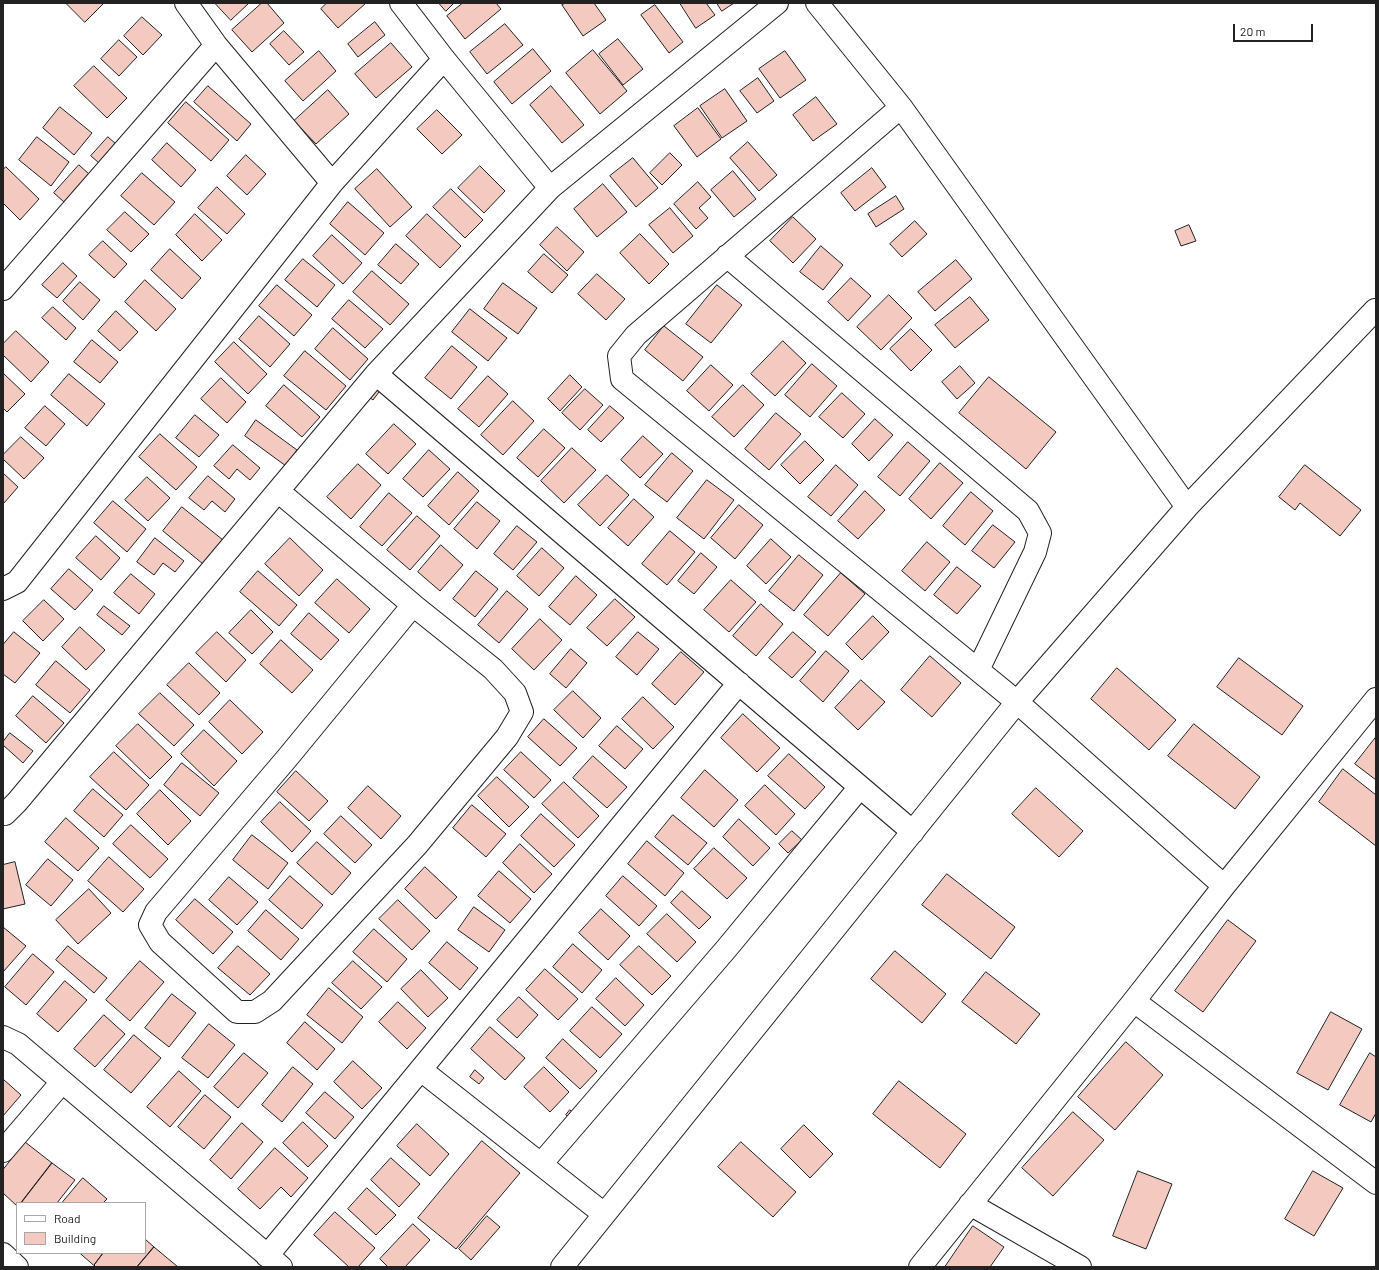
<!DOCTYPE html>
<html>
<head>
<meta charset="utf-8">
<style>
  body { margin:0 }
  #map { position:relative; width:1379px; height:1270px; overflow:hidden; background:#fff; font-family:Barlow,sans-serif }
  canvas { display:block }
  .frame { position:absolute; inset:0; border:4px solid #222; pointer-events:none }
  .legend { position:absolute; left:16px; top:1202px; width:130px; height:52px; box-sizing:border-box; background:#fff; border:1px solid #a7a7a7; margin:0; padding:5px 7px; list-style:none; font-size:12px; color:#222 }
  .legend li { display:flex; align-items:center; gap:8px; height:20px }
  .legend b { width:20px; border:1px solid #a7a7a7 }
  .scale { position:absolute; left:1233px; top:24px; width:80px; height:18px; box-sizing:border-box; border:2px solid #222; border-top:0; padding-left:5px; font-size:12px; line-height:14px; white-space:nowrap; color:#222; -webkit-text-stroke:3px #fff; paint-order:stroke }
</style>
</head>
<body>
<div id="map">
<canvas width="1379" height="1270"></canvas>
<div class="frame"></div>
<ul class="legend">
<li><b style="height:5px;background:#fff"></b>Road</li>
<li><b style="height:11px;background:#f3c9c0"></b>Building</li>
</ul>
<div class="scale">20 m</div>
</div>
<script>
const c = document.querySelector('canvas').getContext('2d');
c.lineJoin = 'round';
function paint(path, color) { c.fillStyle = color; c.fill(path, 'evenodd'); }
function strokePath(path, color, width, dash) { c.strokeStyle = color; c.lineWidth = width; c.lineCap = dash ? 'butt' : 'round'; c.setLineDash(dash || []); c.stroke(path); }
const building = new Path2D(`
  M66,3H104L85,22Z
  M215,3H249L231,20Z
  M262,3H267L284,23L252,52L232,30Z
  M327,3H366L338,28L321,9Z
  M439,3H454L446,11Z
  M463,3H496L501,9L465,39L447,16Z
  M566,3H594L606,20L583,36L562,5Z
  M680,3H706L715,15L696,28Z
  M717,3H734L722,11Z
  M655,5L683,42L669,53L641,15Z
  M142,17L162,35L143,55L124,36Z
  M375,22L385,35L358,57L348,44Z
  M505,24L523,45L487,74L470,52Z
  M284,31L304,52L289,65L270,44Z
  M618,39L643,69L623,85L599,54Z
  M119,40L137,57L119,76L101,59Z
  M391,43L412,67L376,98L355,74Z
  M533,49L551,71L512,104L494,82Z
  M593,50L627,91L600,114L566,73Z
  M319,51L336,71L303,101L285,81Z
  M785,51L806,80L780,98L759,69Z
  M94,66L127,98L107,118L74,86Z
  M758,78L774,101L757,113L740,91Z
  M208,86L251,124L237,141L194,102Z
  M551,86L584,125L562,143L530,105Z
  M725,89L747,121L722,138L700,106Z
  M328,90L349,114L316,144L294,121Z
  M816,97L837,124L813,141L793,115Z
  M186,102L229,140L211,161L168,123Z
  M60,107L92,133L74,155L43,128Z
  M698,108L721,139L697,157L674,126Z
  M437,110L462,135L442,154L417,129Z
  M37,137L69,162L51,186L19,160Z
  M108,137L116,144L99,163L91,156Z
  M748,142L777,175L759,191L730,158Z
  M167,143L196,170L181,187L152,160Z
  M670,153L682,165L662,185L650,173Z
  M246,155L266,174L247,195L227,176Z
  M633,158L658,188L636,207L610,176Z
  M79,165L89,174L64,202L54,193Z
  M480,166L505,191L484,213L458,188Z
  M6,167L39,199L20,220L3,203V170Z
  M872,168L886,187L855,211L841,193Z
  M377,169L412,207L390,227L355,189Z
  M733,171L756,199L734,217L711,190Z
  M142,173L175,202L154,225L121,196Z
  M698,182L711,197L699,208L708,218L696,229L674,204Z
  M603,184L627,212L597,237L574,209Z
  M217,187L245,214L227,234L198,208Z
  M451,189L483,220L465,238L433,207Z
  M896,196L904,209L876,227L868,214Z
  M348,202L384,233L365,255L330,224Z
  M670,208L693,236L673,253L649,225Z
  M125,212L149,234L131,252L107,230Z
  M195,214L222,240L202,261L176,235Z
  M427,214L461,246L440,268L406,236Z
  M793,217L816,239L793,263L770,241Z
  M915,221L927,234L902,257L890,244Z
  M1189,225L1196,241L1181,246L1175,231Z
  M557,227L584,252L567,271L540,245Z
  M640,234L669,264L649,284L620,253Z
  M332,235L362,263L343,284L313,256Z
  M103,241L127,264L114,278L89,255Z
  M396,244L419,264L401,284L378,265Z
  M821,246L843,265L823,290L800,272Z
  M170,249L201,278L182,299L151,270Z
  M544,254L568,275L552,293L528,272Z
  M303,259L335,285L317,307L285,280Z
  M956,260L972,279L935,311L918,292Z
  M63,263L77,276L57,298L42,285Z
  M372,271L409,304L390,325L353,292Z
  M597,274L625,299L606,320L578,294Z
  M851,278L871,296L848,321L828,302Z
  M145,280L176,309L156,331L125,302Z
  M80,282L100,300L83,320L63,301Z
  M503,283L537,308L518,334L484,309Z
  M277,285L312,315L294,336L259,306Z
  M717,285L742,305L711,343L686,324Z
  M889,295L912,318L881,350L857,327Z
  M970,297L989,320L955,348L935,325Z
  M349,300L383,329L365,348L332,319Z
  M53,307L76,328L66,340L42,318Z
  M470,309L507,338L488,361L452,332Z
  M116,311L138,332L120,351L98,331Z
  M259,316L290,344L270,367L239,339Z
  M664,326L703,357L683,381L645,350Z
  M333,328L368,359L350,380L315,349Z
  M911,329L932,350L911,371L890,349Z
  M16,331L49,362L31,382L3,355V344Z
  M92,340L118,362L100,383L74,362Z
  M783,341L806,363L775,396L751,374Z
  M234,342L267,374L248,394L215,362Z
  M452,346L477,367L451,399L425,378Z
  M305,351L346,386L326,410L284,376Z
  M812,364L837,386L810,417L785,395Z
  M711,365L733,385L709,411L687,391Z
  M960,366L975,383L957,399L942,382Z
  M3,373L25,394L7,412L3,408Z
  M69,374L105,404L87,426L51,395Z
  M570,375L582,387L560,411L548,399Z
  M488,376L508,394L479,427L458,409Z
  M989,377L1056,432L1026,469L959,413Z
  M221,378L246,402L227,423L201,399Z
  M284,385L320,417L302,437L266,406Z
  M743,385L764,405L734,437L712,417Z
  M382,388L373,400L365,394Z
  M585,389L603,405L580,430L562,413Z
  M842,393L865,414L843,438L819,417Z
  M513,401L534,421L503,455L481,435Z
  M45,406L65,424L46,446L25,428Z
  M610,406L624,418L601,442L588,430Z
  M776,413L801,434L769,470L745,449Z
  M195,415L219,435L199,457L176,438Z
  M875,419L893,435L869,461L852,444Z
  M256,420L297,450L286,466L245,436Z
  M394,424L416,444L388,474L366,454Z
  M544,429L565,448L538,477L517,458Z
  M160,434L197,467L176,490L139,457Z
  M643,436L663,454L640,478L621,460Z
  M21,437L44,458L24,479L3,459V455Z
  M805,441L824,460L800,484L781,465Z
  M908,442L930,461L900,496L878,477Z
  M233,445L260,468L250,480L237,469L229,479L214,466Z
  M572,448L596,470L564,503L541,481Z
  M429,450L450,469L423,497L403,479Z
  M672,453L693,471L667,502L645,485Z
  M940,463L963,483L931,519L909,499Z
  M358,464L381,485L351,519L327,497Z
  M836,465L858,485L831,516L808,497Z
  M1305,465L1361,510L1340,536L1300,503L1295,510L1279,497Z
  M458,472L479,491L449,525L428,506Z
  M3,473L18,487L4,503L3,502Z
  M607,475L629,495L600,526L578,505Z
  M208,476L235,499L225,512L212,501L204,510L189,498Z
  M147,477L170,498L148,521L125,500Z
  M707,480L734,500L704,539L677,518Z
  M865,491L885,510L858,539L838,521Z
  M971,492L993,511L965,545L943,526Z
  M389,493L412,513L382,546L360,527Z
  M634,499L654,517L628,546L608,528Z
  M113,501L146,529L127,552L94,523Z
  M477,502L500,521L477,549L454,529Z
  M739,505L763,525L735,559L711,538Z
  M182,507L223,540L203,564L163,531Z
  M417,516L440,536L410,570L387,550Z
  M993,525L1015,542L994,568L972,551Z
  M517,526L537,542L513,570L494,554Z
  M670,531L695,552L667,585L642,564Z
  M96,536L120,558L101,580L76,558Z
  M155,538L184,561L175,572L163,563L154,575L137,562Z
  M290,538L323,570L299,596L265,564Z
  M771,539L791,557L766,584L747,566Z
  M927,542L950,562L925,591L902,571Z
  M441,545L463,565L440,591L418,572Z
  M542,548L564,568L539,596L517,576Z
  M701,553L717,567L694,594L678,581Z
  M799,555L823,575L794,611L769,591Z
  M957,567L981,586L957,614L934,595Z
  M69,569L93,590L75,610L51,589Z
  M258,571L297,605L279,626L240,592Z
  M476,571L498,589L475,617L453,599Z
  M841,573L865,594L828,636L804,615Z
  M131,574L155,594L139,614L114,593Z
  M576,576L597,595L570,625L549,607Z
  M337,579L370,609L349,633L315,603Z
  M731,580L756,602L729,632L704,610Z
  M507,591L528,609L499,643L478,625Z
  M615,599L635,617L607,646L587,628Z
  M44,600L64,619L43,641L23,621Z
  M761,604L783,624L756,656L733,636Z
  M104,606L130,626L122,635L97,615Z
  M251,610L273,632L252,654L229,633Z
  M309,613L339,640L321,660L291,634Z
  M873,616L889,632L862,660L846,644Z
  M540,619L562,640L534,670L512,649Z
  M80,627L105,650L86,670L62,647Z
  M14,632L40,653L15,683L3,674V645Z
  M217,632L246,660L226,682L196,653Z
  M638,632L659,649L637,675L616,657Z
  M793,632L816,652L792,678L769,658Z
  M281,640L313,670L292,693L260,664Z
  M571,649L587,663L566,688L550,674Z
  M826,651L849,671L823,702L800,681Z
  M681,652L704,672L675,705L652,684Z
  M930,656L961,683L932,717L901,690Z
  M1239,658L1303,706L1282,735L1217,687Z
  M56,661L90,690L70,713L36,685Z
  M189,663L220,693L199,715L167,685Z
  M1117,668L1176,720L1149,750L1091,699Z
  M861,680L885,702L858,730L835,708Z
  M573,691L601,718L583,738L554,710Z
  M160,693L194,725L174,746L139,714Z
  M33,696L64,723L46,743L16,716Z
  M643,697L674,727L653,749L622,719Z
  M230,700L263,732L242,754L209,722Z
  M743,714L780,748L757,772L721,738Z
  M544,719L577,748L560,766L528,737Z
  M138,724L172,757L150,779L116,746Z
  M1194,724L1260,777L1235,809L1168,756Z
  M617,726L643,749L625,769L599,746Z
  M204,730L237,761L214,786L181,754Z
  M10,733L33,751L23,763L3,745V742Z
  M1376,737V780L1355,764Z
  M114,752L149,785L126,810L90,777Z
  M521,752L551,780L534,798L504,770Z
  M789,754L825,787L805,809L768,776Z
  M593,756L627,787L607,808L573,778Z
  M182,763L219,793L200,816L164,785Z
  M1343,769L1376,795V846L1319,802Z
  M705,770L738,800L714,827L681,798Z
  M296,771L328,801L309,821L277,792Z
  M497,777L529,807L509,827L478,796Z
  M564,782L599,816L578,838L542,804Z
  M765,785L795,814L776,835L745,806Z
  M368,786L401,816L381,839L348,808Z
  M1036,788L1083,831L1059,857L1012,814Z
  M93,789L123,815L104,837L74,811Z
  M160,790L191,821L168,845L137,814Z
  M280,802L311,831L292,852L261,822Z
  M472,805L506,834L486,857L453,828Z
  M541,814L575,845L554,867L521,836Z
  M673,815L707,843L688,865L655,837Z
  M341,816L372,845L355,863L324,834Z
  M66,818L99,848L78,871L45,842Z
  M739,819L770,848L753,866L723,837Z
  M131,825L168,859L150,878L113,844Z
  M792,831L802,840L788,853L779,844Z
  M252,835L288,863L268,889L233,860Z
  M647,841L684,873L665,896L628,864Z
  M317,842L351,873L332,895L297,863Z
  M520,844L552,874L534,893L503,863Z
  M714,848L747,878L727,899L694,869Z
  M109,857L144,889L123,912L88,881Z
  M48,859L73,880L51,906L26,885Z
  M15,862L25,904L3,909V865Z
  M425,867L457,897L436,919L405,889Z
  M499,871L531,899L510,923L478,896Z
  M947,874L1015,927L991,959L922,905Z
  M290,876L323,905L302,929L269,900Z
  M623,876L657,906L639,926L606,896Z
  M229,877L258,902L237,925L209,900Z
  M89,889L111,913L78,944L56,920Z
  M682,891L711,917L699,929L671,903Z
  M195,899L233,932L213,954L176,920Z
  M398,900L430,931L412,950L379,919Z
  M474,907L505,930L489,952L458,930Z
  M601,909L630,936L608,960L579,933Z
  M266,910L299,939L281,960L248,931Z
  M667,914L696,942L677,962L647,934Z
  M1228,920L1256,941L1203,1012L1175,991Z
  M3,927L26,946L3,972Z
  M374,929L407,959L387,982L353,952Z
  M447,942L478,968L460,990L429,963Z
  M573,944L602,970L582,993L553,967Z
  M68,946L107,978L94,993L56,960Z
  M238,946L270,974L250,995L218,968Z
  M639,946L671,976L652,995L620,965Z
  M895,951L946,994L922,1023L871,979Z
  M33,954L54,972L26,1005L5,987Z
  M140,961L164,982L130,1021L106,1000Z
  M353,961L382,987L361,1009L332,983Z
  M545,969L578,999L558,1020L526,990Z
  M421,970L448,998L428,1017L401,989Z
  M986,972L1040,1014L1016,1044L962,1002Z
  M616,978L644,1005L625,1026L596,999Z
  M65,981L87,1000L58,1032L37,1014Z
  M329,988L363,1017L342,1043L307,1015Z
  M172,994L196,1013L169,1047L145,1028Z
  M519,997L538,1015L517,1038L497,1020Z
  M398,1002L426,1028L407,1049L379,1022Z
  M592,1007L622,1034L600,1058L570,1031Z
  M1331,1012L1362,1029L1328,1090L1297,1073Z
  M104,1015L125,1034L95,1067L74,1049Z
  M305,1022L335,1049L317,1070L287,1043Z
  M209,1024L235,1045L208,1078L182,1058Z
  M490,1027L525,1058L505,1080L471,1049Z
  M134,1035L161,1058L131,1093L104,1070Z
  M563,1039L597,1071L580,1089L546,1058Z
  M1126,1042L1163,1075L1115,1130L1078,1097Z
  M244,1053L268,1073L238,1108L214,1087Z
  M1370,1053L1376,1057V1113L1371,1122L1340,1105Z
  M353,1061L382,1088L362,1109L334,1082Z
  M293,1067L313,1084L282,1122L262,1105Z
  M544,1067L569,1092L550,1112L524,1087Z
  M475,1070L484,1078L479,1084L470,1077Z
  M179,1071L201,1091L170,1127L147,1107Z
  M3,1079L21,1095L3,1116Z
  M899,1081L966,1134L940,1168L873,1114Z
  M325,1092L354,1117L335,1139L306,1113Z
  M205,1095L231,1117L204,1149L178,1127Z
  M570,1110L578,1117L574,1122L566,1115Z
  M1073,1112L1104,1140L1053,1196L1022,1168Z
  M303,1122L328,1146L308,1167L283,1143Z
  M242,1123L263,1142L231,1179L210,1160Z
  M417,1124L449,1154L430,1176L397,1146Z
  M804,1125L833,1154L810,1178L781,1149Z
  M482,1141L520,1173L456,1249L418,1218Z
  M25,1142L52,1163L21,1203H17V1206L3,1193V1170Z
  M741,1142L796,1192L773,1217L718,1167Z
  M275,1148L308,1178L291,1197L281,1187L260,1209L238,1189Z
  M391,1158L420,1184L399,1207L371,1180Z
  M52,1163L75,1180L57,1203H21Z
  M1138,1171L1172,1184L1146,1249L1113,1236Z
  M1313,1171L1343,1188L1314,1236L1285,1219Z
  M83,1178L107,1199L103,1203H62Z
  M367,1188L396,1215L376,1235L348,1209Z
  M335,1212L375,1248L358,1267H349L314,1235Z
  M487,1216L500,1227L471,1260L459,1249Z
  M413,1224L430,1240L405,1267H388L380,1259Z
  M973,1226L1004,1247L990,1267H945Z
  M145,1239L154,1247L137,1267H96L94,1265L103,1253H145Z
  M154,1247L178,1267H137Z
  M80,1253H103L94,1265Z`);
const street = new Path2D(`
  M186,3L216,45L332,183
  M401,3L444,59L550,188
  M817,3L901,107L1187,507
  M901,107L636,335L619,356L622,379L1017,702L1224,886
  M727,256L1028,511L1040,533L1035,552L978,670
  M3,289L216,45
  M376,374L913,832
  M278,491L413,605L493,669L515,693L522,712L507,737L417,845L272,1001L255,1012H237L160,942L150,925L156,912L288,757L413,605
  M3,589L17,582L332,183L444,59
  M3,813L5,814L17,802L376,374L550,188L777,3
  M1134,1001L1376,1183
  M3,1037L18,1044L281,1267
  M421,1070L604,1214
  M3,1151L62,1082
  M541,1164L727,948L860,787
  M970,1204L1080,1267
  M3,1254L17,1267
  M267,1256L739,683
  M562,1267L1017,702L1187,507L1375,310
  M920,1267L1134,1001L1224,886L1376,699`);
paint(building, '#f3c9c0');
strokePath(building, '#222', 1);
strokePath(street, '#222', 24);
strokePath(street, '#fff', 22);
</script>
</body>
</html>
